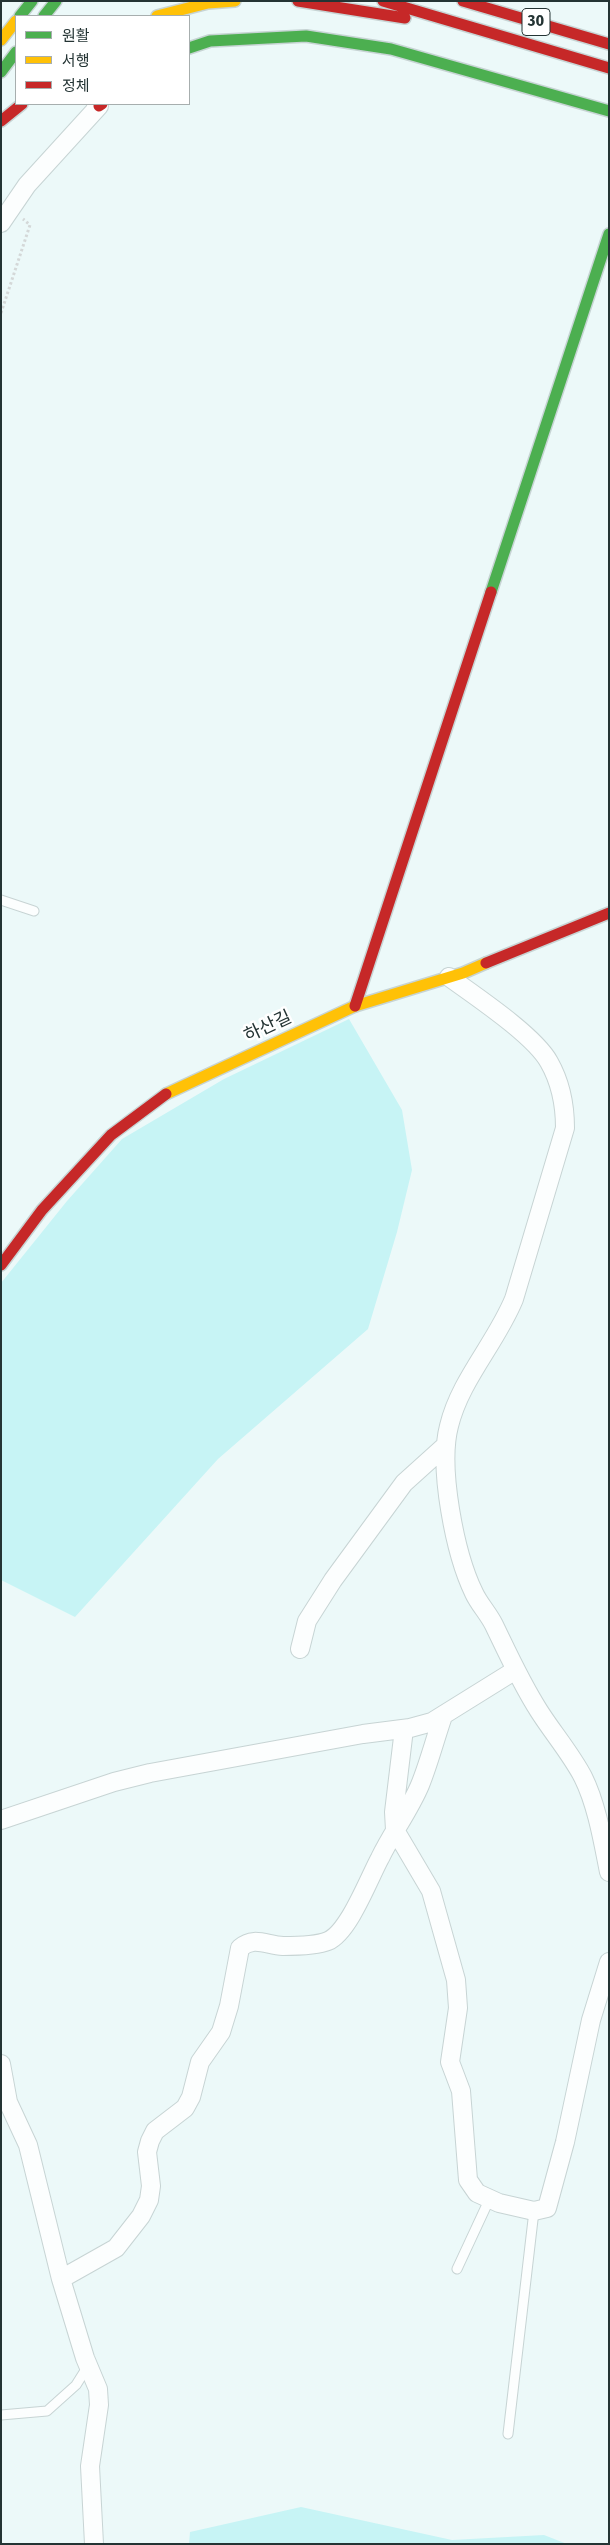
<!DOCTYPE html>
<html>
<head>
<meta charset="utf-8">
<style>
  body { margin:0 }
  #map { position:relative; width:610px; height:2545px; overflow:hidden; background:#ecf9f9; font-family:"Fira Sans Condensed","Noto Sans KR",sans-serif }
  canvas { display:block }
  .frame { position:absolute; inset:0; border:2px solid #243434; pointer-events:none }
  .legend { position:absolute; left:15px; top:15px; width:175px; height:90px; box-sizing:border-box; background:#fff; border:1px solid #a7aeae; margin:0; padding:6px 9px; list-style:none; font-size:15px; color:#243434 }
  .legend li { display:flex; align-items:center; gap:10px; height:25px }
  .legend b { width:25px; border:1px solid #a7aeae }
</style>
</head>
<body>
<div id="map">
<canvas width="610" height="2545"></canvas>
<div class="frame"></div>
<ul class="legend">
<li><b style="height:6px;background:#4caf50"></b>원활</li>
<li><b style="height:6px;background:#ffc107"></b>서행</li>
<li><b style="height:6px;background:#c62828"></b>정체</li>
</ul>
</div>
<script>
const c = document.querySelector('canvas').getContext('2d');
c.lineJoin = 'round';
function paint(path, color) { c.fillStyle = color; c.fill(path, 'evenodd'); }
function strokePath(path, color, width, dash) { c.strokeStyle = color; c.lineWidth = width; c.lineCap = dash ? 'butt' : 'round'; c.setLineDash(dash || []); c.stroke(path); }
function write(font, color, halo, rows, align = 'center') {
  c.font = font + ' "Fira Sans Condensed","Noto Sans KR",sans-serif'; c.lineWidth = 5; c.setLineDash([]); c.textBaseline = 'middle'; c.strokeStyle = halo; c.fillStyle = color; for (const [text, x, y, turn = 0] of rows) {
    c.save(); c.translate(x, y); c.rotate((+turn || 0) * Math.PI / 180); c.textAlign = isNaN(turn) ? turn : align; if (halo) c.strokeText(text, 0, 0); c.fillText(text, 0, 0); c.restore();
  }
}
const green = new Path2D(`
  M349,1019L402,1110L412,1170L397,1232L368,1329L218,1459L75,1617L1,1580V1283L67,1201L122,1139L224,1079Z
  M301,2507L452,2540L544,2535L567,2544H189L190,2532Z`);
const path = new Path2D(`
  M1,313L30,225L23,219`);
const lane = new Path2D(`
  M1,900L34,911
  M457,2269L490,2198
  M1,2415L47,2411L76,2385L88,2366
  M508,2434L534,2211`);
const street = new Path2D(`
  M1,223L27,185L99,106L96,104
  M449,977C475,996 534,1035 549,1062C561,1083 565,1105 565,1128L514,1299C496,1343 460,1380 449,1426C438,1468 455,1554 474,1593C479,1604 488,1613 494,1625C508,1654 521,1683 539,1711C553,1733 571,1754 583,1777C597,1805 603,1842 609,1872
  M300,1649L307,1621L333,1580L404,1483L445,1446
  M404,1729L394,1812L395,1830L431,1891L456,1980L458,2008L450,2062L461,2091L468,2180L477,2193L499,2203L534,2211L547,2208L565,2142L591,2020L609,1962
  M1,1820L114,1782L150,1773L363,1734L410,1728L432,1722L514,1671
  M1,2064L8,2102L28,2145L61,2279L116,2248L141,2216L149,2200L151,2186L147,2152L150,2141L155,2131L185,2108L191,2097L200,2062L221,2032L229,2006L240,1948C254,1936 266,1945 283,1946C296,1946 316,1946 328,1941C349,1932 369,1878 380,1858C392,1833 409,1811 420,1785C429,1763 435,1739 443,1716
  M61,2279L85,2358L98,2389L99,2405L90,2466L94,2544`);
const fast = new Path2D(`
  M20,16L32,1
  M44,16L56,1
  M189,48L210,41L306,36L391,49L609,111
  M1,72L16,52
  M491,592L609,234`);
const slow = new Path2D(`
  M157,16L208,3L235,1
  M1,40L16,21
  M166,1094L355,1006L463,973L486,963`);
const jam = new Path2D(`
  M298,1L405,18
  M383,1L609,68
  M463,1L609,44
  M99,106L102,104
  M1,121L22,104
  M486,963L609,913
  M355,1006L491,592
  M1,1265L42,1210L111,1135L166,1094`);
const shields = [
  [536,22,28]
];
const shieldNames = [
  ["30",536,22]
];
const streetNames = [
  ["하산길",268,1027,-25]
];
paint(green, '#c7f4f5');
strokePath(lane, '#c7d4d4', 11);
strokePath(street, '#c7d4d4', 20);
strokePath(fast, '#c7d4d4', 14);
strokePath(slow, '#c7d4d4', 14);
strokePath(jam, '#c7d4d4', 14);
strokePath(path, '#d4d8d8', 3, [2.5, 2.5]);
strokePath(lane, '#fcfefe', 9);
strokePath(street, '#fcfefe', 18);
strokePath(fast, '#4caf50', 11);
strokePath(slow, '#ffc107', 11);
strokePath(jam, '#c62828', 11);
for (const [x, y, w] of shields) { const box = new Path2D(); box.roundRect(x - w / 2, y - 13.5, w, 27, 4); c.fillStyle = '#fff'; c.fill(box); strokePath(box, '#243434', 1); }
write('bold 16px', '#243434', null, shieldNames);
write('18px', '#243434', '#fff', streetNames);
</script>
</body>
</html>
